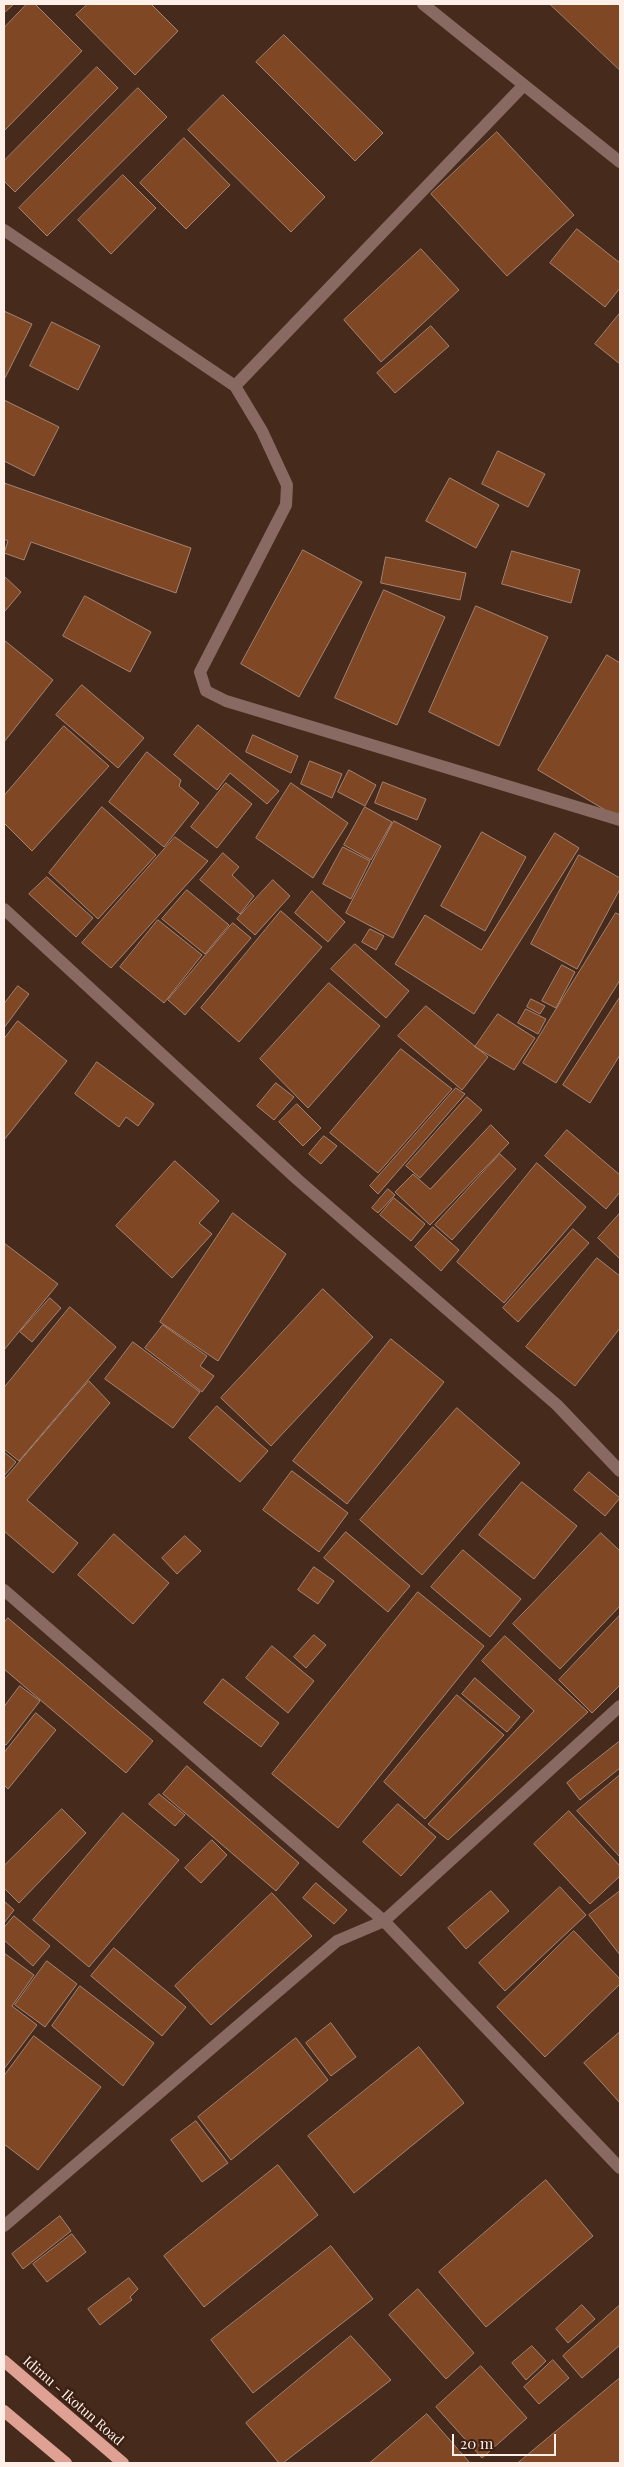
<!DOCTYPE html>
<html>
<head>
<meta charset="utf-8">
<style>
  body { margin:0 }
  #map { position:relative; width:624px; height:2467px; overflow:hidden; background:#462a1c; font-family:"Playfair Display",serif }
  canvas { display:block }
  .frame { position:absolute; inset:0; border:5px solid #feefe8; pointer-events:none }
  .scale { position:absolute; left:452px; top:2434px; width:104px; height:22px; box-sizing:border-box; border:2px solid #feefe8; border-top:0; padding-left:6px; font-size:15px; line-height:18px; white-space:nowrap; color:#feefe8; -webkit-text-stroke:4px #3b2013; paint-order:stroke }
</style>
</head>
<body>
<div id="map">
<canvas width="624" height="2467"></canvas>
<div class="frame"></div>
<div class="scale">20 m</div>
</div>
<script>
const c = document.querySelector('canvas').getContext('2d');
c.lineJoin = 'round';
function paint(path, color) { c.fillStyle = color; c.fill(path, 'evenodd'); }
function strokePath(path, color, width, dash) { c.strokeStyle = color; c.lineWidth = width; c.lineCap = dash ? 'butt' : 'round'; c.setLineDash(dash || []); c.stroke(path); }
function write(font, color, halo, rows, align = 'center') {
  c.font = font + ' "Playfair Display",serif'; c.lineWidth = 5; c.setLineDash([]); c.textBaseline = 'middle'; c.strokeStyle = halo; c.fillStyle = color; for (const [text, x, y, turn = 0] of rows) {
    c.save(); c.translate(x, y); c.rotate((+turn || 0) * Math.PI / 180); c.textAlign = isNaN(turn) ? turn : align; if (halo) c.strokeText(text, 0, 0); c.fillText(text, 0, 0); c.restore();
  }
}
const building = new Path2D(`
  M4,4H14L4,13Z
  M27,4H35L82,51L4,131V28Z
  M88,4H151L178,31L135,75L76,15Z
  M550,4H620V70Z
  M284,35L383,133L355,161L256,62Z
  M97,67L118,88L15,192L4,181V161Z
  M138,88L167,117L47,236L19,208Z
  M223,95L325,197L291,232L188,130Z
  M497,132L574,215L507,276L431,194Z
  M184,138L230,185L186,229L140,183Z
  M123,175L156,208L111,254L78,220Z
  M577,229L620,263V288L605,307L550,263Z
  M421,249L459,290L381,362L344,320Z
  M4,311L32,324L5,378L4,377Z
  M620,313V364L595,344Z
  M52,322L100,346L78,390L30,366Z
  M431,326L449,346L395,393L377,373Z
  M4,400L59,427L34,476L4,461Z
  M498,451L545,474L528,507L482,484Z
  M450,478L499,505L476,548L426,521Z
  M4,483L191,548L176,593L31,542L24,560L4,553L8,541L4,539Z
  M303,550L362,582L299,697L241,664Z
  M512,551L580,570L571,603L502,584Z
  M386,557L466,573L460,600L381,583Z
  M4,576L21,592L5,611L4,610Z
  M384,590L445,617L397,725L335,698Z
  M85,596L151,632L130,672L63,636Z
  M476,606L548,637L499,746L429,712Z
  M4,640L53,680L4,742Z
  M607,655L620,663V811L617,817L538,770Z
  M82,685L144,738L118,768L56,715Z
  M198,725L279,791L267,804L230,773L217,790L174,755Z
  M64,726L109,766L32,851L4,823V796Z
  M253,735L298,756L291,773L246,752Z
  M147,752L181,780L179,786L199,803L164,847L109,802Z
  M310,761L342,774L332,798L301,784Z
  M349,770L376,785L365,806L338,792Z
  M383,782L426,799L417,820L375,803Z
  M226,783L252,804L217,848L191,827Z
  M291,783L348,823L313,878L256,838Z
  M102,807L156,855L98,919L49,873Z
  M365,807L392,822L371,860L344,845Z
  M394,821L441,846L393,938L346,913Z
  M482,832L526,857L485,931L441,906Z
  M555,833L579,848L474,1014L395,964L425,915L481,950Z
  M175,837L208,861L111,968L82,943Z
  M343,847L370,861L351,899L323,884Z
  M223,853L239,867L232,875L254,896L240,914L200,880Z
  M579,855L620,878V889L577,969L531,944Z
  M47,877L93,918L76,937L29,894Z
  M273,880L290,896L255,935L237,919Z
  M187,890L229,925L205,954L162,919Z
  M312,891L345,922L328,942L295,913Z
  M281,911L322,947L239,1042L201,1008Z
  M616,913L620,915V980L556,1083L523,1063Z
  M158,920L202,955L164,1003L120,967Z
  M233,923L251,938L185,1015L168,1000Z
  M370,929L384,936L376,950L362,942Z
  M355,944L409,991L386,1018L331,969Z
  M562,965L575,972L556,1008L542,1001Z
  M329,983L380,1026L308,1108L260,1059Z
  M18,986L29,994L4,1028V1004Z
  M620,997V1055L590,1103L563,1085Z
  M531,999L545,1006L540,1014L527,1007Z
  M426,1006L488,1057L462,1090L398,1036Z
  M526,1009L546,1019L538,1034L518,1023Z
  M498,1014L535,1038L514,1070L475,1047Z
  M18,1021L67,1061L4,1140V1039Z
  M401,1049L452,1089L378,1173L330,1133Z
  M97,1062L154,1104L138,1126L126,1117L119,1127L75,1094Z
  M276,1083L294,1097L274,1120L257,1106Z
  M456,1088L465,1094L378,1194L370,1186Z
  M467,1097L482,1110L420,1178L406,1166Z
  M297,1104L321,1128L303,1146L279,1122Z
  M491,1125L509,1143L430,1225L395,1192L413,1174L430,1189Z
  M567,1130L620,1175V1192L606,1209L545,1156Z
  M324,1136L337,1146L321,1164L309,1154Z
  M500,1154L516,1169L452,1240L435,1225Z
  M175,1161L219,1201L199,1223L212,1234L172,1278L116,1226Z
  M537,1163L586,1207L504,1303L457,1262Z
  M388,1189L395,1195L378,1213L372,1208Z
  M394,1198L425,1224L411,1241L380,1215Z
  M233,1213L286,1254L218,1361L160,1322Z
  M620,1213V1259L598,1238Z
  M433,1227L459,1250L441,1271L415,1247Z
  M573,1229L589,1243L518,1322L503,1308Z
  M4,1243L58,1284L4,1350Z
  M597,1258L620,1276V1328L575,1386L526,1347Z
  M323,1289L373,1337L271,1446L221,1398Z
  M50,1298L61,1308L32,1342L20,1332Z
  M70,1307L116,1347L19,1461L4,1449V1388Z
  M163,1325L207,1356L200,1366L214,1376L202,1392L145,1348Z
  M391,1339L444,1382L347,1504L293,1461Z
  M133,1342L200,1392L173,1428L105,1379Z
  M89,1381L110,1403L27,1500L78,1543L53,1573L4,1531V1480Z
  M217,1406L268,1451L240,1482L189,1438Z
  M457,1408L520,1463L422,1575L360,1520Z
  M4,1452L16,1462L4,1476Z
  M292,1471L348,1513L319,1552L263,1510Z
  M589,1472L620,1498L605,1516L574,1490Z
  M522,1482L577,1526L534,1579L479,1535Z
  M346,1532L410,1586L388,1612L324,1558Z
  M601,1533L620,1551V1606L560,1669L513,1624Z
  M114,1534L169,1583L133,1624L78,1575Z
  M185,1536L201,1551L177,1574L162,1558Z
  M463,1550L521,1599L490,1637L431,1587Z
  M314,1567L334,1581L318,1604L298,1590Z
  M418,1592L484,1646L338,1828L272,1774Z
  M620,1615V1685L592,1713L559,1680Z
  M8,1618L153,1741L126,1773L4,1669V1623Z
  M314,1635L326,1645L306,1668L294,1657Z
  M505,1636L588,1712L448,1840L428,1824L534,1711L482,1661Z
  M272,1646L314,1681L288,1713L246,1678Z
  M475,1678L520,1717L507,1732L462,1694Z
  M223,1679L279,1723L261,1747L204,1703Z
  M20,1686L40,1701L6,1745L4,1743V1707Z
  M457,1695L504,1735L425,1819L384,1782Z
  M36,1713L56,1730L8,1789L4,1785V1753Z
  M620,1741V1768L580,1800L567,1783Z
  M187,1766L299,1863L276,1891L163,1794Z
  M620,1775V1857L577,1811Z
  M159,1794L185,1815L175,1826L149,1804Z
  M398,1804L436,1837L401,1876L363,1842Z
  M62,1809L86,1833L19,1903L4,1888V1866Z
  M569,1811L620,1866V1876L590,1904L534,1844Z
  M123,1813L179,1860L89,1967L33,1920Z
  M212,1840L227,1855L201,1883L185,1868Z
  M316,1883L347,1910L334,1924L303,1898Z
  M560,1887L586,1915L505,1991L479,1963Z
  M491,1891L509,1911L466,1949L448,1928Z
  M620,1891V1955L589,1915Z
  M272,1893L312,1936L211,2025L175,1986Z
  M4,1901L14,1910L4,1923Z
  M14,1916L50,1946L33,1966L4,1940V1928Z
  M574,1931L620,1979V1984L545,2057L497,2007Z
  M114,1948L186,2007L162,2036L91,1976Z
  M4,1953L34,1975L12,2006L37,2025L4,2069Z
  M47,1961L77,1984L45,2027L15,2005Z
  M80,1986L154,2043L123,2086L52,2026Z
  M331,2023L356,2057L331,2076L306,2043Z
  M620,2032V2103L584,2063Z
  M34,2036L101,2087L38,2170L4,2144V2076Z
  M296,2038L328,2080L231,2160L198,2117Z
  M419,2047L464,2103L354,2193L308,2136Z
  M196,2121L228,2163L202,2182L171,2140Z
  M278,2165L318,2215L204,2307L164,2256Z
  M546,2180L593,2236L486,2327L439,2272Z
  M60,2216L71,2231L23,2269L12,2254Z
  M72,2234L86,2252L47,2282L33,2264Z
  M331,2246L373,2299L253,2393L211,2340Z
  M129,2278L138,2289L130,2297L132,2300L100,2325L88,2309Z
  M418,2289L474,2353L446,2379L389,2315Z
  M582,2305L595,2319L568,2343L556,2329Z
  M620,2305V2345L582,2378L563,2356Z
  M351,2336L391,2380L283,2463H279L246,2423Z
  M532,2346L546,2361L526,2380L512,2363Z
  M553,2360L569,2378L539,2404L524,2387Z
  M481,2366L527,2418L482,2458L436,2407Z
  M620,2378V2463H518Z
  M427,2414L470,2463H370Z`);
const minor = new Path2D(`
  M423,4L620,162
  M4,230L235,386L262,431L287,485L286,505L200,672L206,691L226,701L620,820
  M235,386L523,86
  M4,909L298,1180L557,1405L620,1471
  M4,1590L384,1921L620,2168
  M4,2226L337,1941L384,1921L620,1706`);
const primary = new Path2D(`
  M4,2361L123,2463
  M4,2411L66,2463`);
const streetNames = [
  ["Idimu - Ikotun Road",73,2401,41]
];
paint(building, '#7f4724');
strokePath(building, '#a58473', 1);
strokePath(minor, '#896a63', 12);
strokePath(primary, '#dfa193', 12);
write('14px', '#feefe8', '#3b2013', streetNames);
</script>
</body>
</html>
